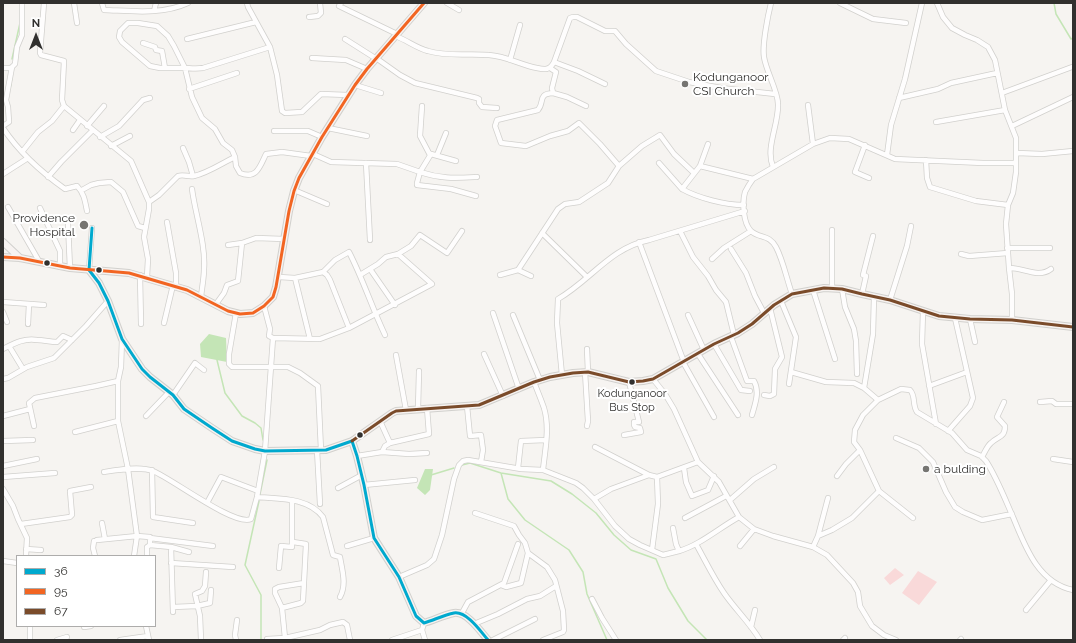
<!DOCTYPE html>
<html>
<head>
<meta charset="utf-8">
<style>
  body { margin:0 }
  #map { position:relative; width:1076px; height:643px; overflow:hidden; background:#f6f4f1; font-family:Raleway,sans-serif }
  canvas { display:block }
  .frame { position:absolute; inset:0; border:4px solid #31302e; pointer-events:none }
  .legend { position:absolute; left:16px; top:555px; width:140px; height:72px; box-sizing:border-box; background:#fff; border:1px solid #adacab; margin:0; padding:5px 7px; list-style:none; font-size:12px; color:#31302e }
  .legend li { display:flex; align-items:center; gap:8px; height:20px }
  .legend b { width:20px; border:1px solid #adacab }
  .north { position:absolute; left:16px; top:16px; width:40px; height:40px; -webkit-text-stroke:3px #fff; paint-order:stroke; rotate:0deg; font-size:11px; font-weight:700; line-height:16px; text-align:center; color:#31302e }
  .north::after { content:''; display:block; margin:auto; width:14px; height:18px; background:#31302e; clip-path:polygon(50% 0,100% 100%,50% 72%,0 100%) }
</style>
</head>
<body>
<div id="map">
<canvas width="1076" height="643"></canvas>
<div class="frame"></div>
<ul class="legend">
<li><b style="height:5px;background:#00a9ce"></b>36</li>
<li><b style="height:5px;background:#f26522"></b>95</li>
<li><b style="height:5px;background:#7a4b2a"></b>67</li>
</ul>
<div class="north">N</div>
</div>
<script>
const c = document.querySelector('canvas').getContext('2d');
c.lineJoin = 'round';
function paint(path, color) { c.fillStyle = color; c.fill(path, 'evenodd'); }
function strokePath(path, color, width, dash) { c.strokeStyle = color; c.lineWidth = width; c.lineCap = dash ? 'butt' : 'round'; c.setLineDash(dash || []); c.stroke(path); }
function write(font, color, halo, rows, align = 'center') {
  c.font = font + ' Raleway,sans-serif'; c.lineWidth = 4; c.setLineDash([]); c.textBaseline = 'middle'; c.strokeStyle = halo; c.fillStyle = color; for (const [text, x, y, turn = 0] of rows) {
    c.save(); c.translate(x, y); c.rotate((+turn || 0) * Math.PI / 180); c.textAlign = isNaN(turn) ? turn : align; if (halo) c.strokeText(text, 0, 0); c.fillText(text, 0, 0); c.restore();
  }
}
const green = new Path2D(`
  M895,568L904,575L890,585L884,578Z
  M918,571L937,582L919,605L902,593Z`);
const water = new Path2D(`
  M209,334L226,338L227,362L201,357L200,344Z
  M425,469H433L430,490L425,495L417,488Z`);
const stream = new Path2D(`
  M1054,3L1056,14L1071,39L1073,38
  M12,59L20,23
  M10,89L12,77
  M217,360L225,393L242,416L255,423L261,428L263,440
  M462,465L470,463L501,473L551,481L572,494L596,513L614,535L631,550L656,559L668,588L688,621L707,640
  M501,473L508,499L525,520L569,550L583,572L587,594L607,640
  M431,475L454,468
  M260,494L267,460
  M259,501L245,565L261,595V640`);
const street = new Path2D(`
  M44,3L40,53L41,55L64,61L62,100L64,106L131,161L149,202
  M74,3L77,23
  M102,3L104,10C132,11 162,15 188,3
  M247,3L248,7L270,47L277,75L282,111L285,113L302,112L321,94L348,95
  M341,3L339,6L397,34
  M447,3L459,10
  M771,3C768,15 762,45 764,57C766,71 778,91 778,104C779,124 765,148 773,167
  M840,3L873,19L906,23
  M937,3L943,17L952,28L965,35L977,40L988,47L995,60L1005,110L1016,138V172L1013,193L1008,205L1006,224L1009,268L1012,294V320
  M154,11L156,3
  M309,17L318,16L321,13L320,3
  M395,36C407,40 416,48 428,51C448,57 469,53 489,55C506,56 521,65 537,68C545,70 550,70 554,62L570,18L573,17H577L605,31H615L626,44L656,71L689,82L721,88L775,94
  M187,39L256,22
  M345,39L375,58
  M143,43L155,47L156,50L162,51L165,68
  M312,58L346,60L367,69
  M376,58L400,75L415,83L477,98L479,99V103L482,107L497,108
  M510,60L520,25
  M554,62L578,71L605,84
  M3,68H11L15,64L17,47L22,35V3
  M550,68L556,72L552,88L553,93L567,97L586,106
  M355,85L381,93
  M189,89L237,73
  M1002,93L1072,67
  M899,98L938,89L951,83L997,73
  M808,105L813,144
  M422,106L420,136L430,155
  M936,122L1005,110
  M3,126L9,122L8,107L6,100L12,67
  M87,126L104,106
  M1012,126L1073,97
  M3,128C19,152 41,172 65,189L77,186C84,193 85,201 87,211
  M328,128L367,136
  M73,130L80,120
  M274,131H308L322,137
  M100,137L119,126L143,100L150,98
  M865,145L855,172L869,178
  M111,146L130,136
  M183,148L189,162L193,176
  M22,152L38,132L52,121L64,106
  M1017,153L1042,154L1073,151
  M313,154L331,162L397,164L420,172L417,183V185L451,189L476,196
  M437,155L446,133
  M887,155L891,125L905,79L922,3
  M235,157L236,166L240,173C257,180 260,166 266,154L282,152L311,156
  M926,160L927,178L930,187L976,201L1008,205
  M456,161L431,154L420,172C441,179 455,178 477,177
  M366,163L370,240
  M659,163L682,189L700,166L708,144
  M619,166L642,146L660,135L674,154L694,173
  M700,166L753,179C750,183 747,188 745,192C742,202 743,223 751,231C760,239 769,234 776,247C783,260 787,280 792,294
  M3,174L28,158
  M48,177L61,162L93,130
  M753,179L813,144L830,138L849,139L895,159L983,163H1016
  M192,189C195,213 206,245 204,269C204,278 202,287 201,297
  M682,189C698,198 725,205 744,205
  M82,190L91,185L99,183L111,182L123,192L138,226L145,228
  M294,190L327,204
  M8,207L39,261
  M40,208L60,251V267
  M167,222L176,273V286
  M68,224L70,268
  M832,230V288
  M680,231L693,257L708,276L716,290L726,302L734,335
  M542,233L587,277
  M639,242L684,362
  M228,245L242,243
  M1007,248H1050
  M731,249L746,273L755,296L764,313
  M961,254L969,256L1008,253
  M712,259L724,248L751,231
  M1009,268C1022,267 1038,279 1051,269
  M370,269L395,305
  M89,270L92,228
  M518,270L531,276
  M323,272L327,275L330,280L349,328
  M140,275L141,324
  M360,275L378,264L386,257L398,254L411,246L420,235L447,253L462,231
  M500,275L518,270L558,209L565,204L579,202L608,183L619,166L600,144L579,123L568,131L550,136L526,146L501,143L495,126L497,120L538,110C545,102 537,94 553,93
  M147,277L148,259L144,237L149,209V202L159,195L178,176C183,174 188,177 194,176C208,173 222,163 235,157L232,150L223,143L215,129L202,118L192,97L185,68L174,46L168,36L157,26L138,23H128L120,31L119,37L122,42L150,66L160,68H182C189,68 196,69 203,68L270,47
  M279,277L295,278L323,272L335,260L349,252C363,279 372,308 385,335
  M295,278L310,339
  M842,289L845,307L854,329L856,341L857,374
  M813,290L835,359
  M862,294L866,276L863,275L873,236
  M890,300L907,246L911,226
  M781,301L796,337L789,384
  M3,302L44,305
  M216,304L224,293L227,285L238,281L242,243L256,238L284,239
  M923,311L922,344L936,424
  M3,312L7,322
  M236,313L229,354V364L232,367H288L300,373L318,386L321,450
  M493,313L519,389
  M513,315L540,380
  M688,315L704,350
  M970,319L975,342
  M164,323L173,285
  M28,324L29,304
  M731,337L747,381H754C760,392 755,404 752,415
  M273,338L320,339L349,328L432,284L398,254
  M122,339L121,367L118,381V421L128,469L137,536L150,537V545L171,547L173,612
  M714,344L741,390L750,391
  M9,346L23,369
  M3,349C15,343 24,338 37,340C44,340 50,342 57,342L63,336L72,340
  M587,349L588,372
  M484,354L503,396
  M698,354L738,415
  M396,355L406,410
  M683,362L714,417
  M585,372L588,421L587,426
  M791,372L826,382L854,383L864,388L878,400L901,389L910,390C916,396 912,405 917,412L952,433L967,450L981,456L986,461C997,478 1005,499 1013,517C1025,546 1038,583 1073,590
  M562,375L557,323L558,299C591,280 610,248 649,240L745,211
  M3,379L8,378L27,367L54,358L86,326L108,301
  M653,379L665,394L674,409L698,462L719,482L739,517L754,529L773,536L813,547L827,555L853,583L858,592L860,606L872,626L884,635L896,640
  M534,382C537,390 541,399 544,408C550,428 545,450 543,470
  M929,386L967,372
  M864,388L873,334L874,297
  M173,395L195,363L204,370
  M764,395L770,396L774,394L775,369L782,357L770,308
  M878,400L863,415L855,430L854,442L860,450L879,491
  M1040,402L1052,401L1056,404H1073
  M467,406L470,436L481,435L483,450L481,462
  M418,409L419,371
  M3,416L30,409
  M146,416L169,392
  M380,421L390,443
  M34,426L29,403L35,398L96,386L118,381
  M948,431L970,406L973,398L955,318
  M75,432L118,421
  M624,435L641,432L640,428L635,427L634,425V422H639L629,382
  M896,438L919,448L933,462L946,492L955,507L963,512L982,520L1012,514
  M3,441L33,440
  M595,447L649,475
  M317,450L320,504
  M382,452L409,454L427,453
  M357,456L382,452L385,446L390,443L429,434L427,408
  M982,457C985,452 987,446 991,443C998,436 1005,438 1005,426L997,417L1004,402
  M1053,459L1073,462
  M3,466L37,459
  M518,468L521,441L546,440
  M684,468L686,482L692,496L708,490L714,476
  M152,470L153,517L193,523
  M104,472C117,470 140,466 153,471C171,478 235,527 251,519L257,497L265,451L273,338L269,336L270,329L264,306
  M837,476L846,464L860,450
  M3,477L55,473
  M364,485L415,480
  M338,488L362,475
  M3,489L13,506L18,519L27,538L26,556
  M257,497C279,499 308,497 323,517L333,555L340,557C342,570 347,584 340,597
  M594,499L611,489L649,475L657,477L698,462
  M730,500L754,479L774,467
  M207,503L221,477L258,491
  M475,513L514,526L519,535L525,543L528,553L547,567L555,580L563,611L564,630L563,632L543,640
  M685,518L726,496
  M102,523L105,539
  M21,524L70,517L72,515L70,491L91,487
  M673,528L676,544L679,551C700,545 719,528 739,517
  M818,536L832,530L852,518L879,491L913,518
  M150,538L213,546
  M97,540L137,536L134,556
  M94,541L93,548L95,556
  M696,544C705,560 713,577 724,593C735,609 750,623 760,640
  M347,546L374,538
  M740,546L754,529
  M171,547L189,552
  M813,547L818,536L828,498
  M26,549L41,550
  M652,550L658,504L657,477
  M147,556V547L150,545
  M3,561L17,563
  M171,563L233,567
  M279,568L281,546L292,547V501
  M399,577L427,565L434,559L442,535L454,479L459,465L463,461L468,460L521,469L543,470L576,483L583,488L594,499L615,526L629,539L640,545L663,555L679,551
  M304,583L279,587L275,589V593L282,608L285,638L320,630L330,625L343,622L347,625L350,640
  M501,585L506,587L521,583L528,553
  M592,599L602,618L616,640
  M173,607L197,606L210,603L211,590
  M282,608L301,603L303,601L306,544L293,542
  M1026,610L1051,580
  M462,613L468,602L504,583L518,544
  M424,623L422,630L425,640
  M474,624L498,614L527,599L540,596L556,586
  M30,626V640
  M146,626L149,640
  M84,627L91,626
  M751,627L755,610
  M267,639L285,638V640
  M57,640L67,637
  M120,640L148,636
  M201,640L200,616L195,594L202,591L205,586L206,572
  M236,640L235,635L237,620
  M392,640L422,630
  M493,640L535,619
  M843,640L845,638
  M960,640L961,639`);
const secondary = new Path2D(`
  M3,242L20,258
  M3,257L20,258L70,268L129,273L187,290L228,311L240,314L253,313L264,306L273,297L276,287L289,211L294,191L299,178L322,137L355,85L367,69L424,3
  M89,270L99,283L108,301L122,339L142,369L150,377L173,395L184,409L212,428L232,441L255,449L265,451L326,450L352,441L357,456L364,485L374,538L399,577L416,616L424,623C434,620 444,615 454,613C467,611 481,632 488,640
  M352,441L392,413L396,411L479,405L534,382L550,377L573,373L588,372L629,382L643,381L653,379L714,344L738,333L752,324L774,305L792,294L824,288L842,289L862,294L890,300L939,316L970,319L1012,320L1073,327`);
const bus1 = new Path2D(`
  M92,228L89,270L99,283L108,301L122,339L142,369L150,377L173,395L184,409L212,428L232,441L255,449L265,451L326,450L352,441L357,456L364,485L374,538L399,577L416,616L424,623C434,620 444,615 454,613C467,611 481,632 488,640`);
const bus2 = new Path2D(`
  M3,257L20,258L70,268L129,273L187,290L228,311L240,314L253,313L264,306L273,297L276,287L289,211L294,191L299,178L322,137L355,85L367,69L424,3`);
const bus3 = new Path2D(`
  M352,441L392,413L396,411L479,405L534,382L550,377L573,373L588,372L629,382L643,381L653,379L714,344L738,333L752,324L774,305L792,294L824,288L842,289L862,294L890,300L939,316L970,319L1012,320L1073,327`);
const markers = [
  [685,84,4,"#767572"],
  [84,225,5,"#767572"],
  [47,263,3.5,"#31302e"],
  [99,270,3.5,"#31302e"],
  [632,382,3.5,"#31302e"],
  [360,435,3.5,"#31302e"],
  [926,469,4,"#767572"]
];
const busNames = [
  ["Kodunganoor",632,394],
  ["Bus Stop",632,408]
];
const poiNames = [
  ["Kodunganoor",693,77],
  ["CSI Church",693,91],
  ["Providence",75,218,"right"],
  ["Hospital",75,232,"right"],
  ["a bulding",934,469]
];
paint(green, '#f9d9d9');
paint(water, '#c4e5b6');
strokePath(stream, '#c4e5b6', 1.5);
strokePath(street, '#d1d0cd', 6);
strokePath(secondary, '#d1d0cd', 8);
strokePath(street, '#fefdfd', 4.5);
strokePath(secondary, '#f7f3f1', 6);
strokePath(bus1, '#00a9ce', 3);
strokePath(bus2, '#f26522', 3);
strokePath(bus3, '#7a4b2a', 3);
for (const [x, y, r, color] of markers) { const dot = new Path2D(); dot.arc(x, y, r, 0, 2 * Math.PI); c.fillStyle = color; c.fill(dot); strokePath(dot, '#fff', 1.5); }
write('11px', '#31302e', '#fff', busNames);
write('12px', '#31302e', '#fff', poiNames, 'left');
</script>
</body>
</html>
